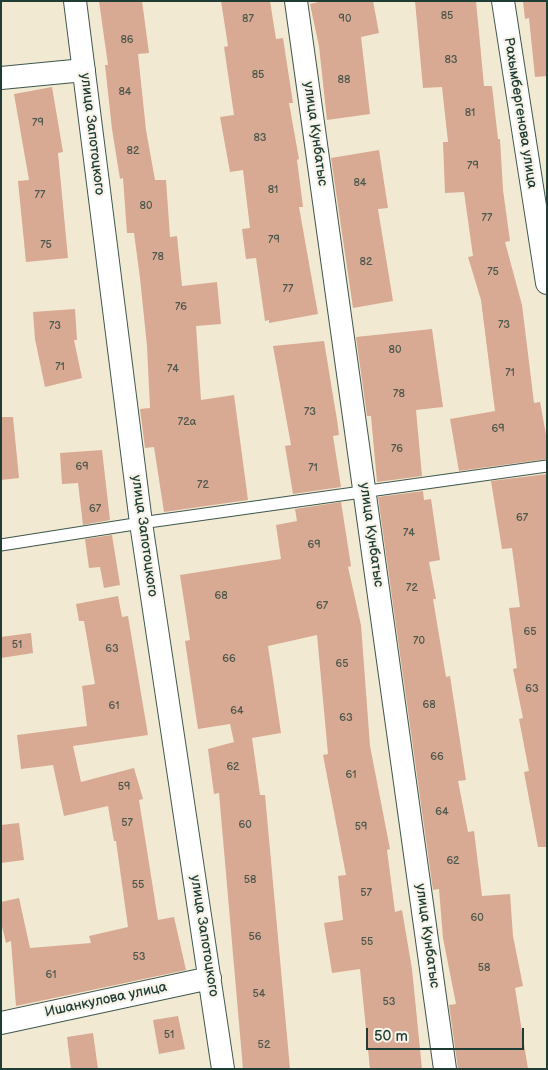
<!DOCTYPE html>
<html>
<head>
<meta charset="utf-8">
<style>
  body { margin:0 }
  #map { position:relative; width:548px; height:1070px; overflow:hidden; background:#f2e9d2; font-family:"Balsamiq Sans",sans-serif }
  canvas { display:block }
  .frame { position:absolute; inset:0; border:2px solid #1f3d34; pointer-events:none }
  .scale { position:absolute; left:366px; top:1028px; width:158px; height:22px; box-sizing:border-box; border:2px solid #1f3d34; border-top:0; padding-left:6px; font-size:15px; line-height:18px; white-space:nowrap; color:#1f3d34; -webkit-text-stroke:4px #f7f3e8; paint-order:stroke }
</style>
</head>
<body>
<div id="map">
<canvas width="548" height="1070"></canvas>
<div class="frame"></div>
<div class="scale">50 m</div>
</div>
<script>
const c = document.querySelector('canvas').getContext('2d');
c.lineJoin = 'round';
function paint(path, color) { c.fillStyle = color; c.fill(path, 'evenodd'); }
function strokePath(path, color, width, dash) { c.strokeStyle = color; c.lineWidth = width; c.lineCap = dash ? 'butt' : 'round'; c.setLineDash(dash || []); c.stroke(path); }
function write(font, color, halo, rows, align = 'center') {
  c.font = font + ' "Balsamiq Sans",sans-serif'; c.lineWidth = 4.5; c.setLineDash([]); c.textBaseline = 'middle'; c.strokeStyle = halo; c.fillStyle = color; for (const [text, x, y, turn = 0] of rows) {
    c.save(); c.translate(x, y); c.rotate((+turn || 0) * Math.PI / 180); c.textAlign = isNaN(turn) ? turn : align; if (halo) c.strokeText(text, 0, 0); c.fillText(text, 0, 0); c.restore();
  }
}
const building = new Path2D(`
  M99,1H142L149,53L138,54L146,130L155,180H166L170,237L177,236L182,286L217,282L221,324L196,326L201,400L234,395L248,500L164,512L154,447L145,448L140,409L150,408L147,346L140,278L134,233H127L123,178L120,179L112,129L105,65H108Z
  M221,1H270L276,39L283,38L293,103H289L299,159L297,160L303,207H299L318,314L269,323V320L265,321L256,258L246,259L242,229L250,228L243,170L230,172L220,117L234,115L224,47L228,46Z
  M323,1H373L379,33L361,37L370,114L327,120L319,46L310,4Z
  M415,1H476L484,86H492L498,139H500L503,190L510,241L505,242L522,305L534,403L540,402L547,440V459L459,471L450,419L495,411L481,300L468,257L473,256L464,192L445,193L443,142H448L442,87L423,88Z
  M523,1H547V76L535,77L529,18L525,19Z
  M52,87L63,152L58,153L68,258L26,262L18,181L29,180L14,94Z
  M379,150L388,208L378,209L393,301L353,308L331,158Z
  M75,309L77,340H74L82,378L45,387L35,339L33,312Z
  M432,329L443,407L416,410L422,476L377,482L371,416H367L356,337Z
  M324,341L337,420L339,435L333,436L341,487L293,494L285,446L291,445L273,346Z
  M1,417H13L19,478L1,480Z
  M102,450L110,520L83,525L78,483L62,484L60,453Z
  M547,474V847H538L524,772L529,771L519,719L523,718L513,669L517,668L509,608L520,607L512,548L502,549L491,481Z
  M423,491L424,500L431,499L440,560L429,562L436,599H433L446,677L450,676L466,780L458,781L468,832L474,831L482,896L510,894L513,936L523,986L515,988L528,1069H458L449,1005L456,1004L443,938L439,889L433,890L378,497Z
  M341,502L351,566L348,567L361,625L370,746L390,849L387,850L395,912L402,910L412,969L422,1069H370L360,969L332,973L324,923L343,920L338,876L346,875L323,755L328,754L317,635L268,646L281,733L252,738L260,795H265L290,1069H243L219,793L214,794L208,749L234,742L230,724L198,729L185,641L190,640L180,575L281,559L276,525L297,521L295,509Z
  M112,535L120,585L104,588L100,567L89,568L85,539Z
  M118,596L122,617L128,616L148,735L73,746L81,782L134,768L143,799L139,800L158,920L174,917L186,970L16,1006L11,941L6,943L1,922V902L19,898L30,948L91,943L89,936L128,927L116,841H114L108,806L64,816L53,765L21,769L17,735L87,726L82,686L95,684L84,621H79L76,604Z
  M31,633L33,653L1,658V637Z
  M19,823L24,860L1,863V825Z
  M178,1016L185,1049L159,1054L153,1020Z
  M93,1033L98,1069H71L67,1037Z`);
const lane = new Path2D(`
  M1,545L141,523L547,466`);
const street = new Path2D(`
  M75,1L141,523L223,1069
  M296,1L445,1069
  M503,1L547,283
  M1,78L84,70
  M1,1023L210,978`);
const numberNames = [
  ["85",447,16],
  ["87",248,19],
  ["90",345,19],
  ["86",127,40],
  ["83",451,60],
  ["85",258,75],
  ["88",344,80],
  ["84",125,92],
  ["81",470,113],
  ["79",38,123],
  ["83",260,138],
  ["82",133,151],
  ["79",473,166],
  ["84",360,183],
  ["81",273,190],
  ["77",40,195],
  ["80",146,206],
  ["77",487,218],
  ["79",274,240],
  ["75",46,245],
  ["78",158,257],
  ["82",366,262],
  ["75",493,272],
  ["77",288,289],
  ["76",181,307],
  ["73",504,325],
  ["73",55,326],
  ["80",395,350],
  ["71",60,367],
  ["74",173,369],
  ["71",510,373],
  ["78",399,394],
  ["73",310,412],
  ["72а",187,422],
  ["69",498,429],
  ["76",397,449],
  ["69",82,467],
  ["71",313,468],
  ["72",203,485],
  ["67",95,509],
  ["67",522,518],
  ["74",409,533],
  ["69",314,545],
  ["72",412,588],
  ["68",221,596],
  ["67",322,606],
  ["65",530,632],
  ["70",419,641],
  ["51",17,645],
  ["63",112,649],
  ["66",229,659],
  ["65",342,664],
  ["63",532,689],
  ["68",429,705],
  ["61",114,706],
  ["64",237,711],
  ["63",346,718],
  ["66",437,757],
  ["62",233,767],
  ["61",351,775],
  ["59",124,787],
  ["64",442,812],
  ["57",127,823],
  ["60",245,825],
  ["59",361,827],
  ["62",453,861],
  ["58",250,880],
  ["55",138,885],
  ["57",366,893],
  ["60",477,918],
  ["56",255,937],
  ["55",367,942],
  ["53",139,957],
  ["58",484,968],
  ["61",51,975],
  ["54",259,994],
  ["53",389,1002],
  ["51",169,1035],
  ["52",264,1045]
];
const streetNames = [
  ["Рахымбергенова улица",520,113,81],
  ["улица Запотоцкого",92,134,83],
  ["улица Кунбатыс",315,134,82],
  ["улица Кунбатыс",371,535,82],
  ["улица Запотоцкого",144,536,82],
  ["улица Запотоцкого",204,936,81],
  ["улица Кунбатыс",427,936,82],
  ["Ишанкулова улица",106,1000,-12]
];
paint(building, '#d8a993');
strokePath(lane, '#3f574c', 13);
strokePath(street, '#3f574c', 24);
strokePath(lane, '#fff', 11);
strokePath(street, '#fff', 22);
write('11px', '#4d584c', null, numberNames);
write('14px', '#1f3d34', '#f7f3e8', streetNames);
</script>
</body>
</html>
